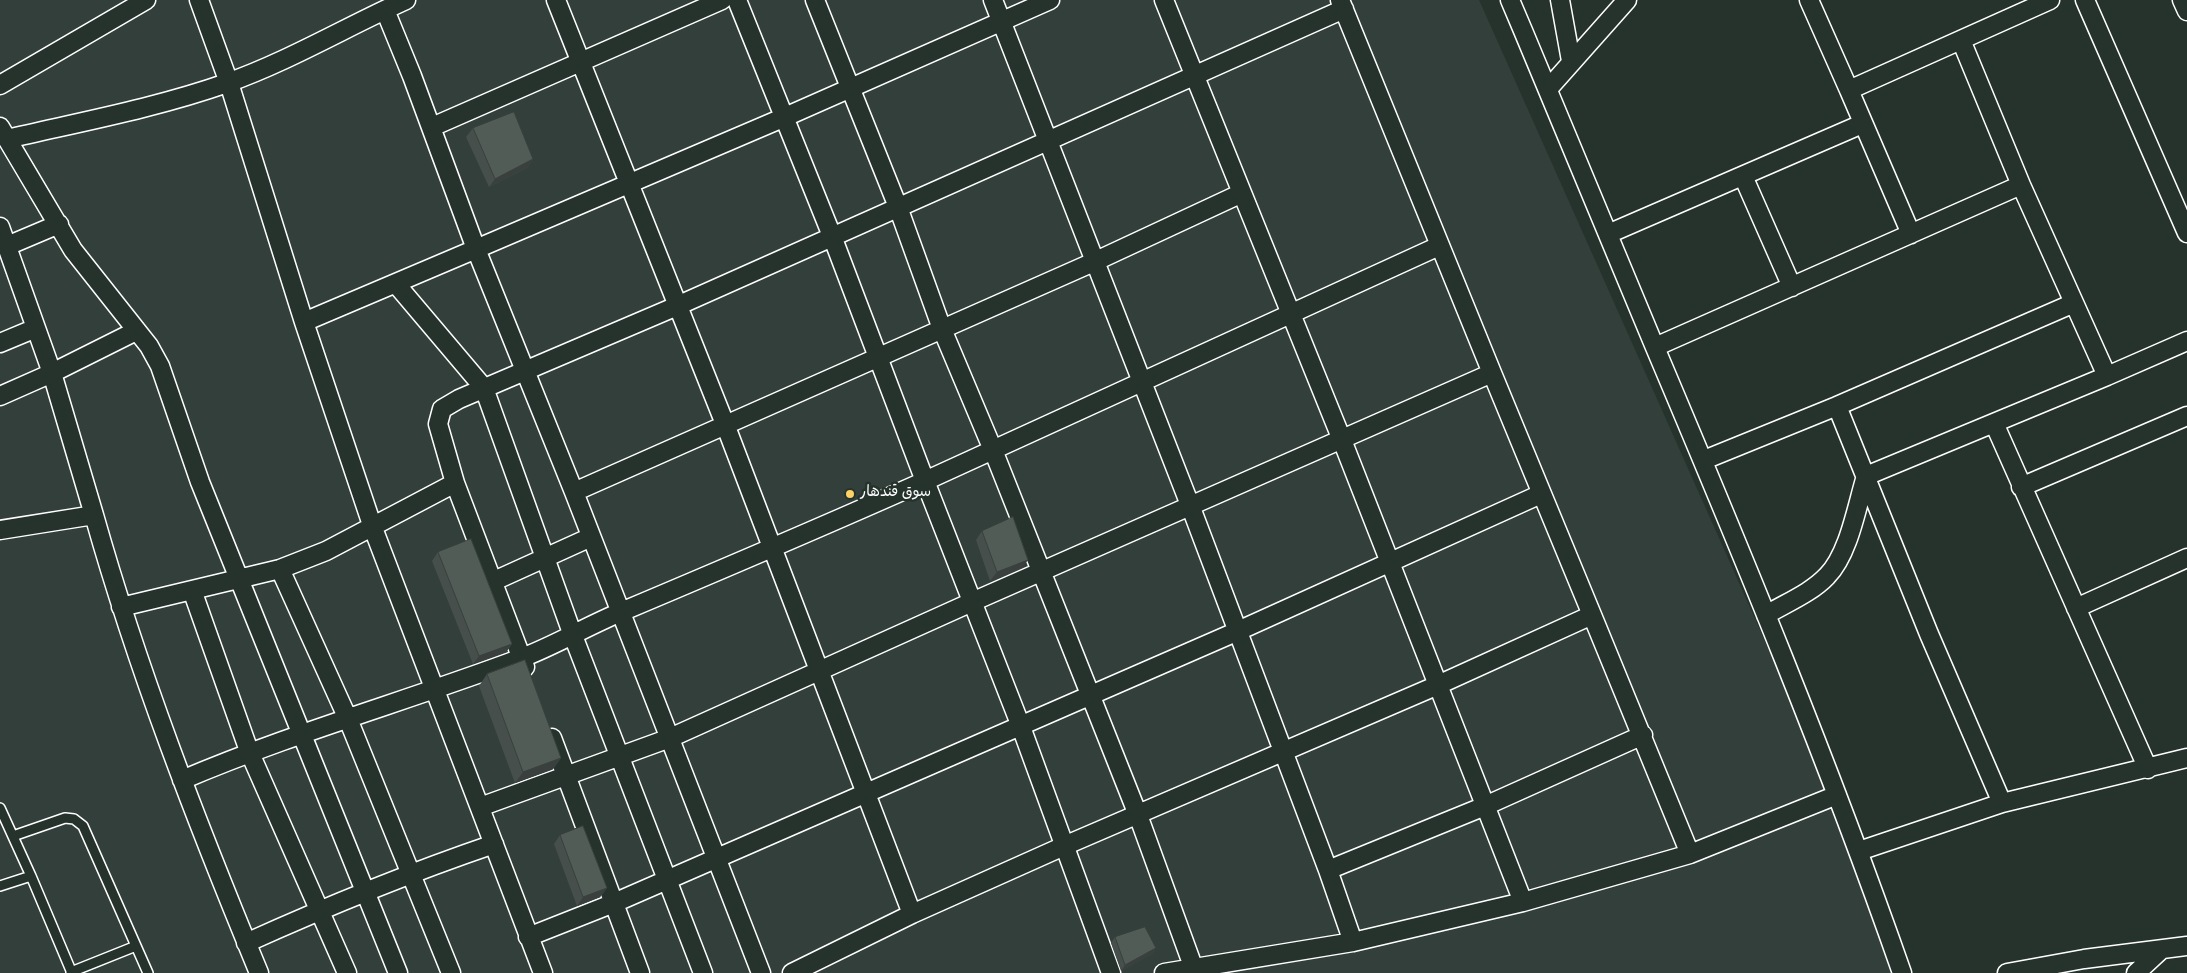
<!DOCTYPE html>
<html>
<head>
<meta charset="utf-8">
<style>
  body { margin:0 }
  canvas { display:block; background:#26332d }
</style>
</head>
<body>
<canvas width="2187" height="973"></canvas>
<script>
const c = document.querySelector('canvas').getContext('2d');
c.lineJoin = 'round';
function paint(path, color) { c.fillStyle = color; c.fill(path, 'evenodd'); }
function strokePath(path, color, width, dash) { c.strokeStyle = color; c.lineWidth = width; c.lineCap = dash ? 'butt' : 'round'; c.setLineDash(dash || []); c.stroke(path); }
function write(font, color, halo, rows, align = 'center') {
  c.font = font + ' "Gochi Hand","Playpen Sans Arabic",sans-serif'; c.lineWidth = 5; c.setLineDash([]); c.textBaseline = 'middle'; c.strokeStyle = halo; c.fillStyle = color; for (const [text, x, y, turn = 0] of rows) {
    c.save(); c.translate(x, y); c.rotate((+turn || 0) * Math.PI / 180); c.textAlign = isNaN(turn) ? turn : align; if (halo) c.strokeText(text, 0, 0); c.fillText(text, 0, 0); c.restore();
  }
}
const built = new Path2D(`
  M0,0H1479L1913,973H0Z`);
const service = new Path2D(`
  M0,808L31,876L72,973
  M13,836L65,818L74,819L83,826L148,973
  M0,886L31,876
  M71,972L136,946`);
const minor = new Path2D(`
  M199,0L229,83L304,322L373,528L543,973
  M556,0L725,424L912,914L792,973
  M737,0L832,236L925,481L1439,246
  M815,0L898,207L942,329L993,450L1138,815L1194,969
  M993,0L1190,505L1328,870L1485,806L1643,735
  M1164,0L1342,440L1523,902
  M1340,0L1492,373
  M1510,0C1559,115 1606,231 1654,345C1742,553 1828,761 1902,973
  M1560,0L1571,61
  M1809,0L1849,90
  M2085,0L2187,233
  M2182,0L2187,11
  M0,85L146,0
  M1548,89L1627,0
  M0,127L73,250L149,346L160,366L200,482L398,973
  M432,127L722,0
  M7,139C80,122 156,108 227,83C289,61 346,27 406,0
  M1743,176L1792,287
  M0,227L52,373L94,515
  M1608,234L1862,124
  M1911,234L1849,90L2050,0
  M7,246L59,224
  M396,284L484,388L572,633L703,973
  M304,322L476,249L412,76L385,10
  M0,343L36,328
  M1655,347L2021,185
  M2107,376L2187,341
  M0,396L52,373L136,331
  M1837,406L2074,303
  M1994,423L2148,769
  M1704,460L1837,406L1929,634L2002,803
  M1866,476L2107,376L2021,185L1961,40
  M455,483L525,667
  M2021,487L2187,416
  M574,492L1096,261L1242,193
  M0,530L94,515C138,671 197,823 259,973
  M280,569L348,719L451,973
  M494,581L591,537
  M192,590L249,751L347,973
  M121,607L280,569L326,551L455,483L438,424L442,409L459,399L677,306L1344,9
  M2076,608L2187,558
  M1766,615C1786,603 1811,593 1827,576C1849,554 1857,505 1866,476
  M552,738L640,973
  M182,780C292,733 407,701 519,659C554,646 587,626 621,612C723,569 824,526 925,481L1020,724L1111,973
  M480,807L670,738L972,602L1492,373L1592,615
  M1859,851L2002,803L2187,758
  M1328,870L1353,942
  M912,914L1064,846L1438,685L1592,615L1690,854L1837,795
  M528,937L614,903L1238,631L1541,494
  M246,943C328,906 409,873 494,844
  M761,973L574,492L476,249L785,117L1050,0
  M1164,973L1353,942L1523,902L1690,854
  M2007,973L2084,959L2187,946
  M2136,973L2162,949`);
const wall = new Path2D(`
  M473,128L533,159L527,168L489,187L466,137Z
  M982,531L1022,568L990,581L976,540Z
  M438,552L512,644L506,652L473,664L432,561Z
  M487,674L561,758L553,769L515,783L479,686Z
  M560,835L607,888L600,897L577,906L554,844Z
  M1115,937L1156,948L1152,954L1121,971L1111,943Z`);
const shadedWall = new Path2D(`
  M533,159L527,168L489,187L495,179Z
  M1028,560L1022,568L990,581L997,572Z
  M512,644L506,652L473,664L479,656Z
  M561,758L553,769L515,783L523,772Z
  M607,888L600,897L577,906L583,897Z
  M1156,948L1152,954L1121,971L1125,965Z`);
const building = new Path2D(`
  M514,112L533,159L495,179L473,128Z
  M1013,517L1028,560L997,572L982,531Z
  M471,539L512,644L479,656L438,552Z
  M525,660L561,758L523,772L487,674Z
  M583,826L607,888L583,897L560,835Z
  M1145,927L1156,948L1125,965L1115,937Z`);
const markers = [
  [850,494,5,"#ffd166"]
];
const poiNames = [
  ["سوق قندهار",860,494]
];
paint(built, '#333f3a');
strokePath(service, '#fff', 12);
strokePath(minor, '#fff', 21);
strokePath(service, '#26332d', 9);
strokePath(minor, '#26332d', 18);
paint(wall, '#464f4b');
paint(shadedWall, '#39403d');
paint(building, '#515c57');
strokePath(building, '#39403d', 1);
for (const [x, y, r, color] of markers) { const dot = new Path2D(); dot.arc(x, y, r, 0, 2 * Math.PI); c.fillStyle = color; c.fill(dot); strokePath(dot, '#26332d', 2); }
write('15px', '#fff', '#26332d', poiNames, 'left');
</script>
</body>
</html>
